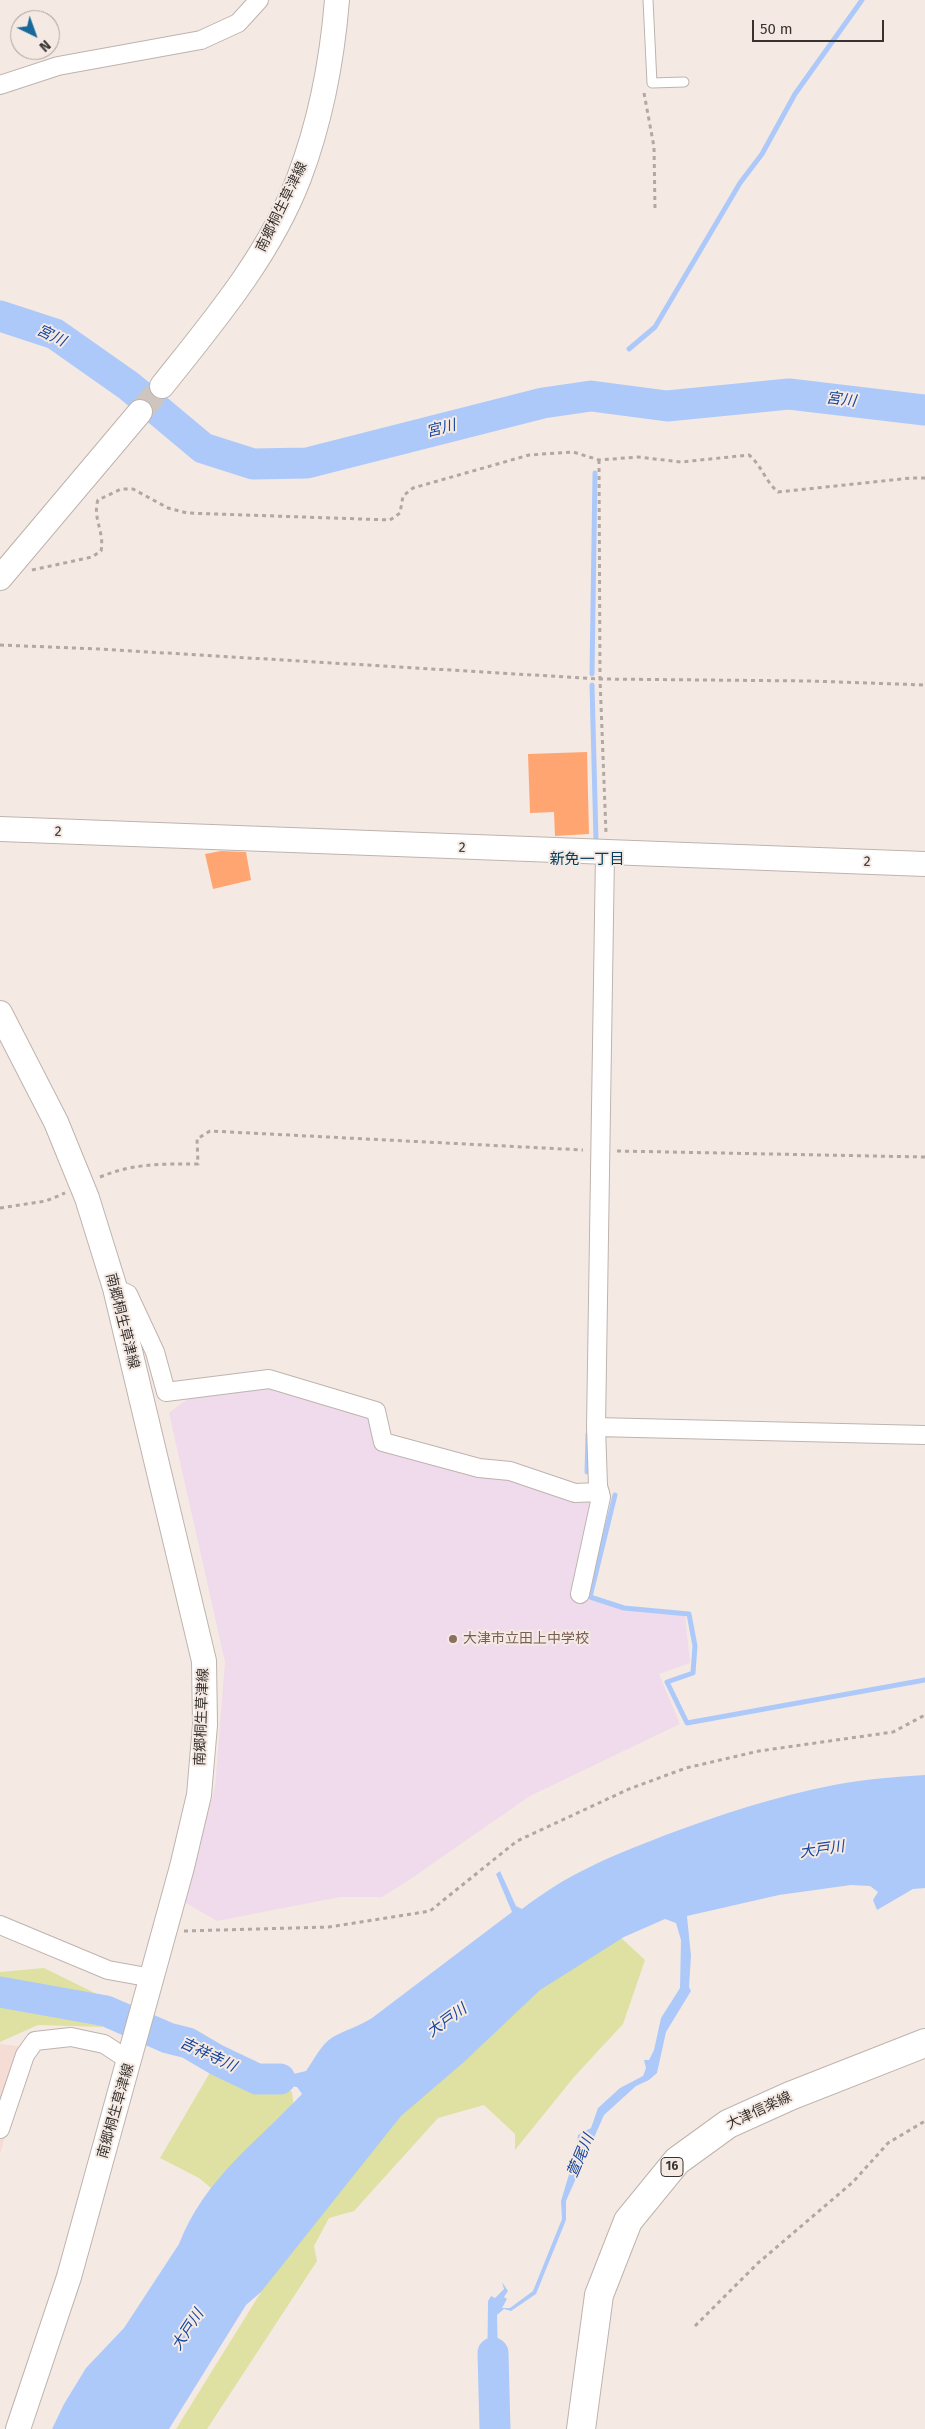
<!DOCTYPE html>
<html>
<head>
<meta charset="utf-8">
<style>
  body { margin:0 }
  #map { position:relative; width:925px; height:2429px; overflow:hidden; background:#f5eae3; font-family:"Fira Sans",sans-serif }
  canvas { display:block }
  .north { position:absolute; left:10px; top:10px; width:50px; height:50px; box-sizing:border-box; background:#f5eae3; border:1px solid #a9a19c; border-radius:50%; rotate:138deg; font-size:14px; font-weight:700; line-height:20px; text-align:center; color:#383331 }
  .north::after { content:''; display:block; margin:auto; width:18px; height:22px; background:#17699b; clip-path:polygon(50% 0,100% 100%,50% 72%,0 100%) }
  .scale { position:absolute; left:752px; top:20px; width:132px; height:22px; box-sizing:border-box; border:2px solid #383331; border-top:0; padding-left:6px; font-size:15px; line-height:18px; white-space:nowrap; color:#383331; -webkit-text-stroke:4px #f5eae3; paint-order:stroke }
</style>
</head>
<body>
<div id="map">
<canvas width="925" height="2429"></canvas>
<div class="north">N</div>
<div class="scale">50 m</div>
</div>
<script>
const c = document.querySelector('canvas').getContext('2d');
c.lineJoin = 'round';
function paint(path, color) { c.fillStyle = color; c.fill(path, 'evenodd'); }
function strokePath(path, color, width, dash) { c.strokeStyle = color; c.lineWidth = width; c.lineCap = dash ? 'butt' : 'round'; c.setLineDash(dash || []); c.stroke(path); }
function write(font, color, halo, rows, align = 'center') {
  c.font = font + ' "Fira Sans","Noto Sans JP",sans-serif'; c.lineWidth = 4; c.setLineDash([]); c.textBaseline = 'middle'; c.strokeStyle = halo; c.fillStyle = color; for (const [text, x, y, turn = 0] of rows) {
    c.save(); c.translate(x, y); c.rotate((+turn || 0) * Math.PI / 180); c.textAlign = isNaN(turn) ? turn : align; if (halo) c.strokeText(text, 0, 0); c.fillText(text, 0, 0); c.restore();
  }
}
const industrial = new Path2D(`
  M0,2044L32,2048L0,2154Z`);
const education = new Path2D(`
  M267,1388L370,1416L377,1449L592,1500L570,1595L624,1609L685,1615L690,1663L659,1674L680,1724L530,1796L409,1880L382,1897H340L217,1921L184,1902L215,1787L225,1662L169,1413L190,1397Z`);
const green = new Path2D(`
  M618,1935L645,1960L623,2024L574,2077L515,2150V2134L484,2105L438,2118L354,2211L329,2218L314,2246L317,2261L207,2429H176L289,2247L396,2114L537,1985Z
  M44,1968L103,1997L102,2027L38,2025L0,2042V1972Z
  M245,2067L292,2092L295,2116L217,2193L199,2178L160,2158L212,2069Z`);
const water = new Path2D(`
  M925,1775V1888L913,1889L877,1910L873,1900L878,1892L870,1886L851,1885L779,1895L687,1916L691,1956L689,1987L691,1991L666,2032L657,2073L649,2080L636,2086L604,2115L566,2201V2220L536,2294L511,2311L504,2309L497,2315L499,2396L502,2401L499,2405L487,2383L488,2301L491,2296L495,2298L504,2289L502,2282L508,2291L504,2297L507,2299L502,2308H510L533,2291L562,2219L561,2201L576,2151L578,2135L591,2128L598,2108L620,2088L643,2076L646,2068L644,2060H649L654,2050L661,2018L680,1988L681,1940L676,1923L665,1919L624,1937L540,1990L464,2062L401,2116L261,2292L246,2305L169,2429H52L64,2404L86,2368L124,2328L179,2244C204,2179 256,2143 302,2094L297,2087L255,2081L235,2070L264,2075L278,2072L289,2075L306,2071C314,2060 321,2044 333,2037C345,2030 360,2026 372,2018L512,1912L496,1874L500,1871L516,1906L522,1909C569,1873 609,1857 663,1836C719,1815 776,1796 834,1785C864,1779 895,1777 925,1775Z`);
const stream = new Path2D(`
  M629,349L655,327L740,183L762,154L795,94L862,0
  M592,674L595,473
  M592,685L596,840
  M587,1472L588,1434
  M615,1495L590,1597L624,1608L689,1614L695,1646L693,1673L667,1682L687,1723L925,1680`);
const river = new Path2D(`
  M0,316L55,334L129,386L203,448L253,464L307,463L543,403L591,396L667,406L789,394L925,410
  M0,1992L106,2011L168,2038L188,2043L217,2060L257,2079H280
  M493,2353L495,2429`);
const building = new Path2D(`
  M587,752L589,834L555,836L554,812L530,813L528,754Z
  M221,851L246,852L251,880L213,889L205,854Z`);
const secondaryTunnel = new Path2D(`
  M140,412L162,386`);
const path = new Path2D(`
  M644,93L654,147L655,209
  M599,460L600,679L606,833
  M32,570L92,557L101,551C105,533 92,517 98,500L121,489H133L168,508L187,513L390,520L400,513L403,496L413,488L529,455L573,452L599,460L638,457L681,462L749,455C762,466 765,481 778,492L911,478H925
  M0,645L99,649L600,679L810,681L925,685
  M617,1151L925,1157
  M100,1177C134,1163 162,1164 198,1164L197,1139L210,1131L583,1150
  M0,1208L46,1201L65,1193
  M184,1931L329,1927L430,1911L517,1841L629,1789L686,1768L759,1751L893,1732L925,1715
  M695,2326L758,2263L853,2182L888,2143L925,2121`);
const lane = new Path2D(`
  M648,0L652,83L684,82`);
const street = new Path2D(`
  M0,85L58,66L201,40L238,23L259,0
  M115,1288L128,1294L155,1352L166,1392L269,1379L376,1411L383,1442L479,1468L510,1471L575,1493L600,1492
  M596,1427L925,1435
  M580,1594L601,1497L598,1486L596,1427L605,854
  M0,1925L108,1970L152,1978
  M0,2129L25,2055L35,2041L71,2037L104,2044L130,2061`);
const secondary = new Path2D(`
  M162,386C213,322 269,256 299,178C321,120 332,61 337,0
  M0,578L140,412
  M0,829L925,864
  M0,1013L56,1122L87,1198L115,1288L204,1661L205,1725L199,1795L182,1867L69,2277L18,2429`);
const primary = new Path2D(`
  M581,2429L599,2295L628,2221L677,2161L728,2124L790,2096L925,2043`);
const markers = [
  [453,1639,5,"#8d6e63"]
];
const shields = [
  [672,2167,22]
];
const shieldNames = [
  ["16",672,2167]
];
const streetNames = [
  ["南郷桐生草津線",282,207,-64],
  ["2",58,832,2],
  ["2",462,848,2],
  ["2",867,862,2],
  ["南郷桐生草津線",122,1321,76],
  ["南郷桐生草津線",202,1717,-88],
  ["南郷桐生草津線",116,2111,-74],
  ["大津信楽線",759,2111,-25]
];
const educationNames = [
  ["大津市立田上中学校",463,1639]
];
const waterNames = [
  ["宮川",51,336,26],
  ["宮川",841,400,7],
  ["宮川",441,429,-14],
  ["大戸川",822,1850,-8],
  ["大戸川",447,2021,-36],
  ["吉祥寺川",208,2055,25],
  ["萱尾川",581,2156,-67],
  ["大戸川",188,2330,-57]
];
const neighbourhoodNames = [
  ["新免一丁目",587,860]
];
paint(industrial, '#f5dcd4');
paint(education, '#efdbeb');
paint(green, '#dee1a1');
paint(water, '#adc9fa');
strokePath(stream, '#adc9fa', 5);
strokePath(river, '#adc9fa', 31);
paint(building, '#ffa572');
strokePath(secondaryTunnel, '#cfc5bf', 24, [24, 12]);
strokePath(lane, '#beb3ae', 11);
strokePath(street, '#beb3ae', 20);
strokePath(secondary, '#beb3ae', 26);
strokePath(primary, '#beb3ae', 30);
strokePath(path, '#b1a8a3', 3, [4, 4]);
strokePath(lane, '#fff', 9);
strokePath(street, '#fff', 18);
strokePath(secondary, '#fff', 24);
strokePath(primary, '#fff', 28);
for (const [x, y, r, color] of markers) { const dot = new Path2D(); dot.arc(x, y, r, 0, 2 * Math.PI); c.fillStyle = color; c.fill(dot); strokePath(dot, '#f5eae3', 2); }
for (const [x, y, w] of shields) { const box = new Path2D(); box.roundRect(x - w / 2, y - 9.5, w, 19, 4); c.fillStyle = '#f5eae3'; c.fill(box); strokePath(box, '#383331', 1); }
write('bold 12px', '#383331', null, shieldNames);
write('14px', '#383331', '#f5eae3', streetNames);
write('14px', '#785e54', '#f5eae3', educationNames, 'left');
write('italic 15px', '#1546a0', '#f5eae3', waterNames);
write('15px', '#013c5e', '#f5eae3', neighbourhoodNames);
</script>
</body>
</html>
